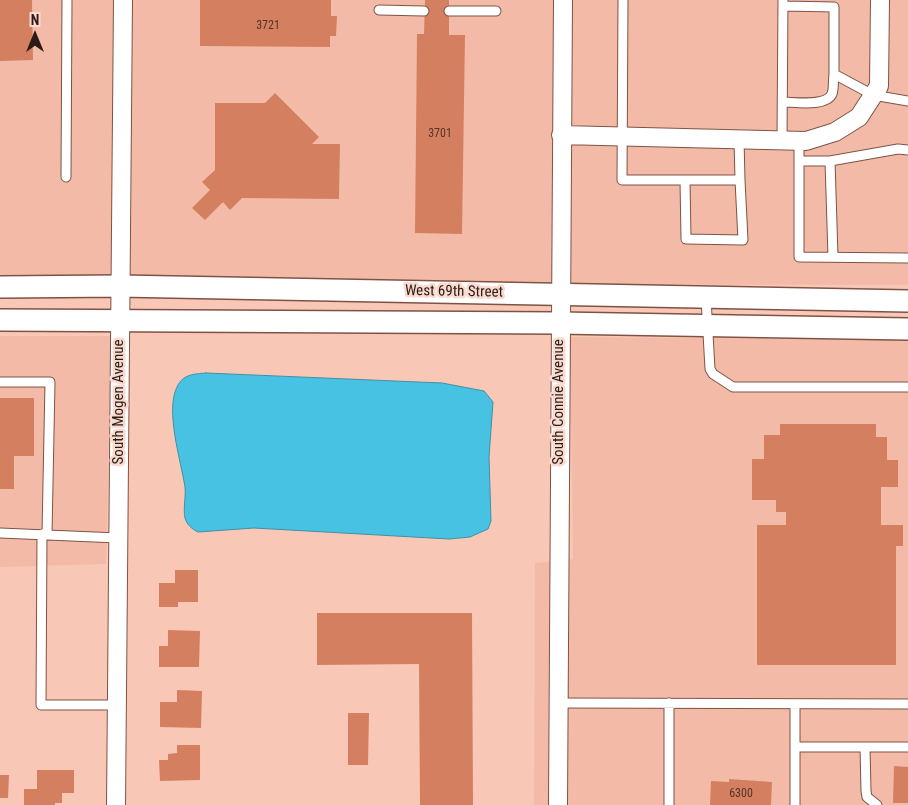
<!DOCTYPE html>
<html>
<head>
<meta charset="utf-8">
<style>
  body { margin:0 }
  #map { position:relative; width:908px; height:805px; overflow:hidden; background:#f9c7b6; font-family:"Roboto Condensed",sans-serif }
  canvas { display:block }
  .north { position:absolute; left:10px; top:10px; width:50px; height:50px; -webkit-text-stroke:4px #f8dacf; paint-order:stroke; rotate:0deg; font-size:14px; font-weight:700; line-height:20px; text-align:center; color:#2c1b15 }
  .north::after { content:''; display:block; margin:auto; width:18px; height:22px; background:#2c1b15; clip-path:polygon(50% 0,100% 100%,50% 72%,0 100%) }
</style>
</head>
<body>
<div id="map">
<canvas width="908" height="805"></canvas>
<div class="north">N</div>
</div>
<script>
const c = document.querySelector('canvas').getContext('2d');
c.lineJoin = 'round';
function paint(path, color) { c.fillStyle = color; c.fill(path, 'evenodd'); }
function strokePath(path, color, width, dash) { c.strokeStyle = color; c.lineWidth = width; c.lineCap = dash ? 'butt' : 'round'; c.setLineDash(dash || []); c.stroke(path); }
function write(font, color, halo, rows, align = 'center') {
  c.font = font + ' "Roboto Condensed",sans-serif'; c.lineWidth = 5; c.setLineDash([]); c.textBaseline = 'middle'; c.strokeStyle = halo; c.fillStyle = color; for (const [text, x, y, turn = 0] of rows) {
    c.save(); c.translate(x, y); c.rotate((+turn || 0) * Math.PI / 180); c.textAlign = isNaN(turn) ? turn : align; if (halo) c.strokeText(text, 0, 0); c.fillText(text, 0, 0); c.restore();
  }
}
const built = new Path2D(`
  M0,0H908V285L417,284L0,288Z
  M0,336H111L106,564L0,567Z
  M570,337L908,340V805H534L535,563L573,559Z`);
const water = new Path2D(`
  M206,373L442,383L484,391L493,402L489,457L491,521L488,529L470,537L449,539L254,528L198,532C192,529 187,525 185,518C183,509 186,497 185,487C181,461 165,411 177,387C183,374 194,374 206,373Z`);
const building = new Path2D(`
  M0,0H32L33,60L0,61Z
  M200,0H331V16H337L336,36H330V47L200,46Z
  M425,0H449V35H465L462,234L415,233L417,34H424Z
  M275,93L319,137L312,144H340L339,199L242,198L230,210L223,202L205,220L192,208L210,190L202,182L215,170V103H265Z
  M0,398H34V456H14V489H0Z
  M780,424H876V437H887V460H898V487H881V525H903V546H896V665H757V525H786V512H776V500H752V459H764V435H780Z
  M175,570H198V602H178V607H159V583H175Z
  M317,613H472L473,805H420L419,664L317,665Z
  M168,630L200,631L199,667H159V646H168Z
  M177,690L202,691L201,728L160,727V702H177Z
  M348,713H369L368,765H348Z
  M177,745H200V780L160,781L159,760H168V754L177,753Z
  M894,766L908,767V803H893Z
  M37,770H74V793H62V803H55V805H24V789H37Z
  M0,775H9L8,798H0Z
  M729,779L772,782L771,805H710L711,781L729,782Z`);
const service = new Path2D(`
  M623,0L622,180H740L739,139
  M783,6L834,7V74L873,95L908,101
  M379,10L424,11
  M449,11H496
  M783,102C795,102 826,107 832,94C834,89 833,80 834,74
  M782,140L783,0
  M799,141V257L908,258
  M799,161H830L833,257
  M830,161L898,149L908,150
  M66,177L67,0
  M685,180L686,239L743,240L740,180
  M706,298L710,369L713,374L733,387H908
  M0,382H50L47,534
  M0,533L118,538
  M42,534L41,705H117
  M559,703L908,704
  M795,747H908
  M865,747L866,791L867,797L877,805
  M669,805V703
  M795,805V704`);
const minor = new Path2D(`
  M561,135L806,141L835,132L859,117L879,86L880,0
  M116,805L123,0
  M558,805L563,0`);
const tertiary = new Path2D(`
  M0,287L120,286L908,301
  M0,320L559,323L908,329`);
const numberNames = [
  ["3721",268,26],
  ["3701",440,134],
  ["6300",741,794]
];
const streetNames = [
  ["West 69th Street",454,292,1],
  ["South Mogen Avenue",119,402,-90],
  ["South Connie Avenue",559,402,-90]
];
paint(built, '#f3bba7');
paint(water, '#48c2e3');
strokePath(water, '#4090a5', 1);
paint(building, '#d57f61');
strokePath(service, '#7e5345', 11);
strokePath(minor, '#7e5345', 20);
strokePath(tertiary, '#7e5345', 24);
strokePath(service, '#fff', 9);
strokePath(minor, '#fff', 18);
strokePath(tertiary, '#fff', 21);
write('12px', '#563428', null, numberNames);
write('15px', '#2c1b15', '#f8dacf', streetNames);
</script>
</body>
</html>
